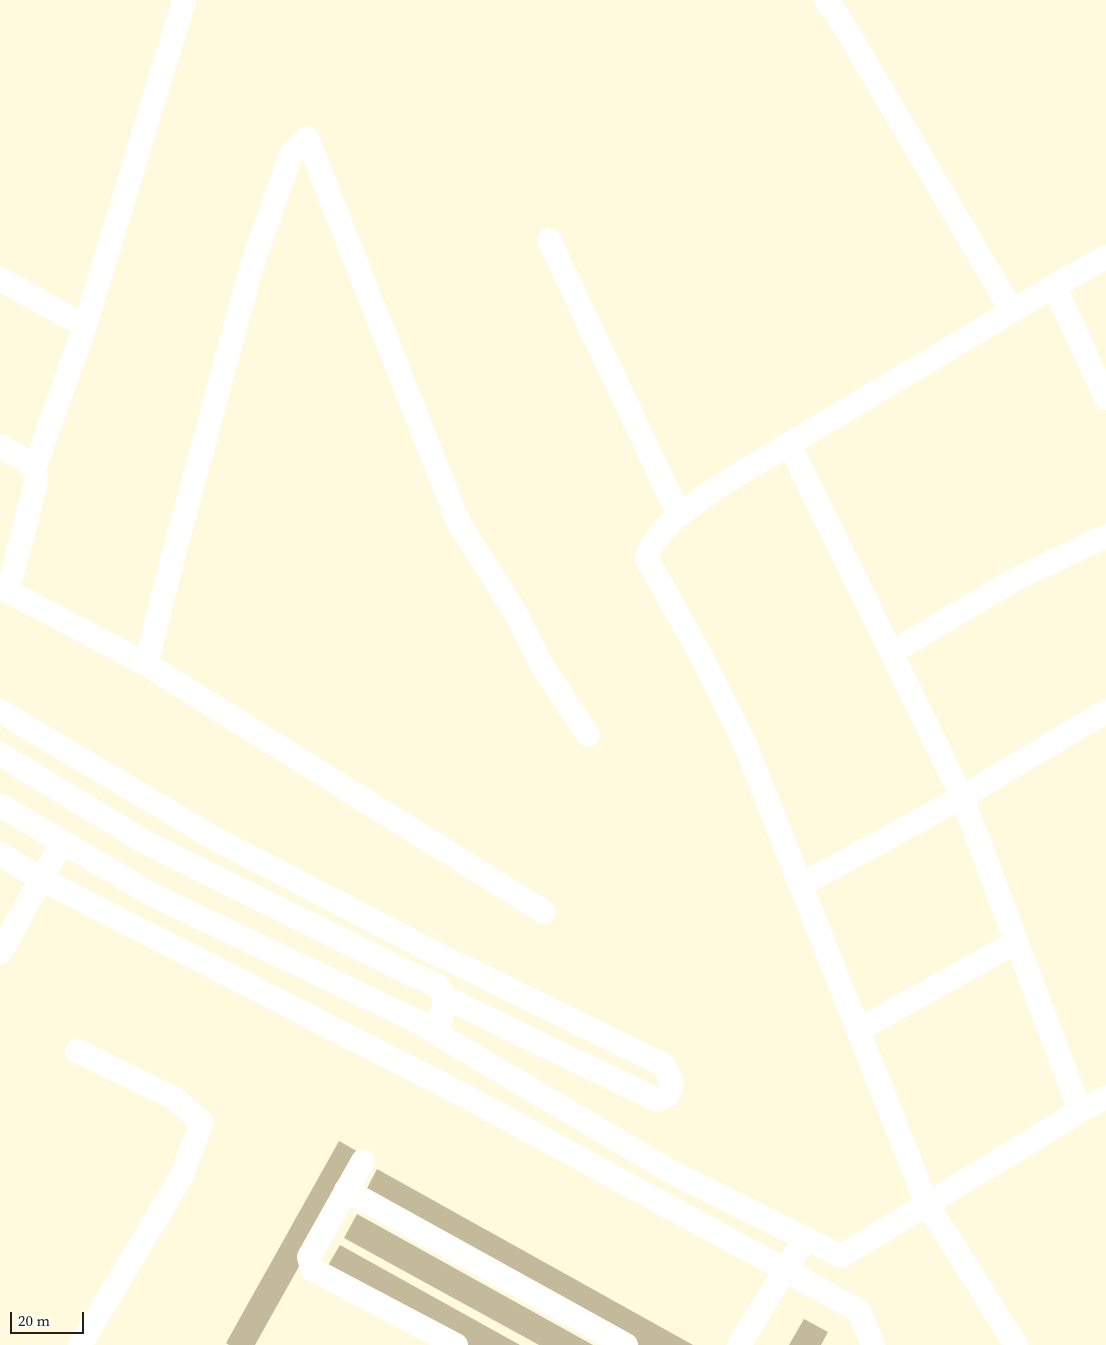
<!DOCTYPE html>
<html>
<head>
<meta charset="utf-8">
<style>
  body { margin:0 }
  #map { position:relative; width:1106px; height:1345px; overflow:hidden; background:#fff9de; font-family:"Source Serif 4",serif }
  canvas { display:block }
  .scale { position:absolute; left:10px; top:1312px; width:74px; height:22px; box-sizing:border-box; border:2px solid #232014; border-top:0; padding-left:6px; font-size:15px; line-height:18px; white-space:nowrap; color:#232014; -webkit-text-stroke:4px #fff; paint-order:stroke }
</style>
</head>
<body>
<div id="map">
<canvas width="1106" height="1345"></canvas>
<div class="scale">20 m</div>
</div>
<script>
const c = document.querySelector('canvas').getContext('2d');
c.lineJoin = 'round';
function paint(path, color) { c.fillStyle = color; c.fill(path, 'evenodd'); }
function strokePath(path, color, width, dash) { c.strokeStyle = color; c.lineWidth = width; c.lineCap = dash ? 'butt' : 'round'; c.setLineDash(dash || []); c.stroke(path); }
const building = new Path2D(`
  M339,1141L362,1154L255,1345H229L226,1343Z
  M377,1169L693,1345H635L364,1194Z
  M357,1214L593,1345H539L344,1238Z
  M340,1245L520,1345H468L327,1267Z
  M804,1319L828,1332L821,1345H789Z`);
const minor = new Path2D(`
  M825,0L837,14L1012,311
  M549,240L679,515
  M1106,257L1054,286L1106,398
  M0,279L85,326L35,466L36,482L8,591
  M1054,286L789,444L962,797L1106,711
  M85,326L184,0
  M789,444C756,465 650,520 647,559L698,650L744,742L927,1204L1080,1111L1106,1097
  M0,446L35,466
  M0,587L146,664L544,912
  M892,655L894,651L1012,581L1106,536
  M146,664L174,553L252,265L291,154L307,138L459,524L514,610L541,664L588,735
  M0,711L212,837L431,951L664,1065L672,1082L668,1095L657,1100L446,998
  M0,754L145,842L415,976L436,984L446,998L436,1033L425,1025L151,894L0,805
  M0,854L41,879L469,1098L785,1270L806,1238
  M801,885L962,797L1080,1111
  M0,953L62,842
  M858,1030L1016,942
  M436,1033L675,1174L841,1256L927,1204L1016,1345
  M77,1051L174,1098L202,1122L181,1177L80,1345
  M363,1161L309,1257L312,1269L456,1345
  M346,1190L626,1345
  M739,1345L785,1270L859,1311L873,1345`);
paint(building, '#c2ba9b');
strokePath(minor, '#fff', 24);
</script>
</body>
</html>
